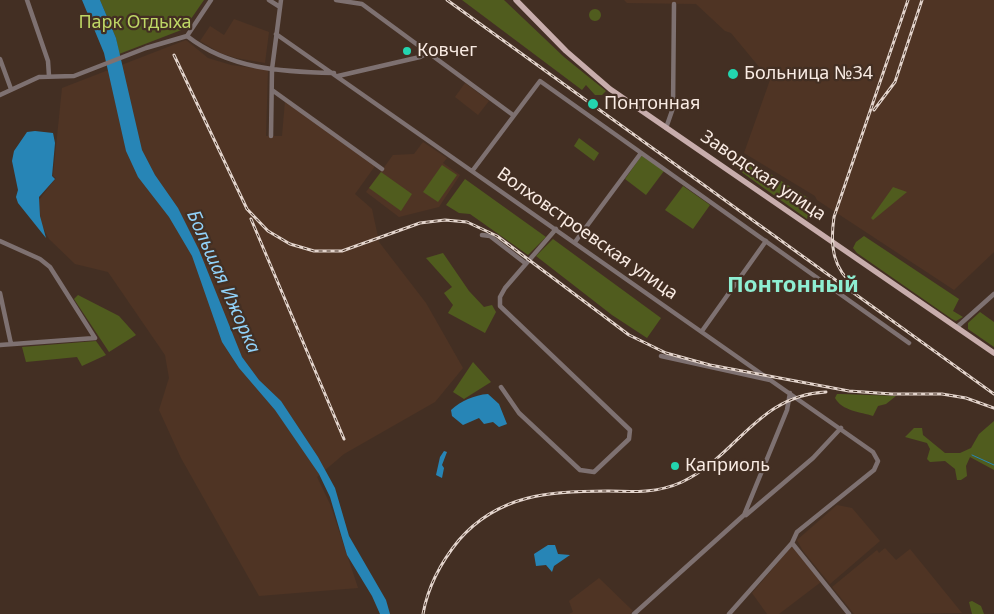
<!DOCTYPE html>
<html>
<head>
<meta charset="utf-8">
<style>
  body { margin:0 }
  canvas { display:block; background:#432f23 }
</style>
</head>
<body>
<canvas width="994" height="614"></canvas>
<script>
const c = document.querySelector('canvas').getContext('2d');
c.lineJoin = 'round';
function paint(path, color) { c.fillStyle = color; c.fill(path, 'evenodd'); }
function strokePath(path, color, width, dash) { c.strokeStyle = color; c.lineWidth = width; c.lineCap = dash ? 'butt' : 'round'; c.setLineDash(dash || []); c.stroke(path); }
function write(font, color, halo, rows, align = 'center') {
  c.font = font + ' "Noto Sans",sans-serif'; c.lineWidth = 4.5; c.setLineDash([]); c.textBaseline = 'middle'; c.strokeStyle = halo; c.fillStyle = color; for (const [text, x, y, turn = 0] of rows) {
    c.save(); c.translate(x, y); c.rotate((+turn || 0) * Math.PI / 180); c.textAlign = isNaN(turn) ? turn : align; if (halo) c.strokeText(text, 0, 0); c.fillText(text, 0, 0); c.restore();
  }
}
const built = new Path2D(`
  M624,0H994V252L954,290L817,200L815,196L744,153L770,80L731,33L725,31L696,4L627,3Z
  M234,19L269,32L265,63L236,58L220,53L200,41L210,26L224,35Z
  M186,40L208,58L231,65L268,70L266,136H282L285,101L375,166L355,194L372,209L379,242L426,303L463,368L435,402L344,454L317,477L330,504L358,588L259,596L181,458L159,410L169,378L165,355L108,272L75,264L49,239L41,224L39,200L56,178L53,176L62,88Z
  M465,83L489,101L478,115L455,97Z
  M423,142L447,158L443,163L460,175L439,207L399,217L366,192L393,155L414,154Z
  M837,505L852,508L880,541L830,584L803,551L797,540Z
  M792,546L821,582L779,614H767L752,593Z
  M885,548L896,560L910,549L962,613L854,614L832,587L877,550L879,553Z
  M599,578L633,611L630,614H569L573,612L569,601Z`);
const green = new Path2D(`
  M100,0H204L184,29L119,54L116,38Z
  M462,0H504L564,57L606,91L602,95H595L586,85L582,90Z
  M589 15a6 6 0 1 1 12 0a6 6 0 1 1-12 0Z
  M579,138L599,153L594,161L574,146Z
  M739,154L808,198L810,211L807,219L740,171L736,166Z
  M642,155L664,171L646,195L625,179Z
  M442,165L457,175L438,202L423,192Z
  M381,172L412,194L401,211L369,188Z
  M465,179L546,237L528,255L470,214L459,213L446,205Z
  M683,186L710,205L693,229L665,210Z
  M893,187L907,192L873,220L871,218Z
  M864,236L959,299L953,311L963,317L956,321L952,319L857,253L853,248L856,242Z
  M553,239L661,318L647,338L612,315L536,256Z
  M443,253L469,291L484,307L492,305L496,312L485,333L448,313L453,305L444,293L452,287L426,258Z
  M78,295L119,316L136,335L109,352L74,299Z
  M980,312L994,322V347L968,329V323Z
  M96,341L106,355L82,366L77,357L26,362L22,347Z
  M473,362L491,382L464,399L453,392Z
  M837,394H841L896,396L886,404L878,406L873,416C861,412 842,411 835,398Z
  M994,421V470L970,457L966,466L967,476L961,480H957L955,469L945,461L930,462L927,459L930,449L927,443L905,437L914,428H922L923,435L945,453H960L971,448L979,434Z
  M972,601L981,606L984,614H972L969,602Z`);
const water = new Path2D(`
  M82,0H100L116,38L142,150L155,175L178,208L199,250L242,357L259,380L281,401L318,457L335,488L349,536L386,600L390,614H380L372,596L347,555L330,497L319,474L275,410L239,368L222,342L192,256L169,217L138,177L126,151L104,53Z
  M35,131L53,133L55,143L52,176L55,179L39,197L40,216L46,238L18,203L16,197L18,190L12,161L14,151L27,132Z
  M488,394L499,404L507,424L499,427L493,422L484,424L479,418L463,425L452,416L451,410C461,401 474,395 488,394Z
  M444,451L447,452L442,465L444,468L442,478L436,475L440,457Z
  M548,545H555L558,554L570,555L554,566L552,572L546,565L536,566L534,554Z`);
const stream = new Path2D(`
  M972,455L994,465`);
const minor = new Path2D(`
  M27,0L48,61L49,76
  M269,0L280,7
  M336,0L362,4L513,115
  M276,34L873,452L878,461L874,470L797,532L792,543L729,614
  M187,36C229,69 282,72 334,73
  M187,36L211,0
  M0,59L11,89
  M338,76L420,57L428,53
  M272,90L382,169
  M0,95L39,77L74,76L146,48L187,36
  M666,128L673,108L674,4
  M271,136L272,69L281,0
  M473,170L540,81L909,343
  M482,235L490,236L525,263
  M0,241L40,259L50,267L95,338L0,345
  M575,242L641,153
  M0,293L11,344
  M957,327L994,294
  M702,331L766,241
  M661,356L770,380
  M501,387L519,413L580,470L594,472L629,439L630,430L500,306V297L505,288L556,229
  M746,515L813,458L841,428
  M792,543L849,614
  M634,614L744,515L787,410L790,393`);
const major = new Path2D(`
  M516,0L566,51L610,89L994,353`);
const rail = new Path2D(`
  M447,0L994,394
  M174,55L247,209L268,231L290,244L314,251H342L420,223L445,220L467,222L497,236L629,335L666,353L710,365L849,391L892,394H942L966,398L994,408
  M874,110L895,82L922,0
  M251,219L344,439
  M856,287C832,269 830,245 834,217L908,0
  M423,614C428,586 441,562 459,540C499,494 551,491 608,491C634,492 658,493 682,482C737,456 758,395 826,392`);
const markers = [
  [407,51,5,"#23d5af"],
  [733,74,6,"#23d5af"],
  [593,104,6,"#23d5af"],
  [675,466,5,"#23d5af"]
];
const parkNames = [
  ["Парк Отдыха",135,23]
];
const poiNames = [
  ["Ковчег",417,51],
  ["Больница №34",744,74],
  ["Понтонная",604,104],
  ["Каприоль",685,466]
];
const streetNames = [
  ["Заводская улица",763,176,34],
  ["Волховстроевская улица",587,234,35]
];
const waterNames = [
  ["Большая Ижорка",223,282,66]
];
const districtNames = [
  ["Понтонный",793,286]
];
paint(built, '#4f3424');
paint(green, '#505c1e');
paint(water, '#2785b6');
strokePath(stream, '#2785b6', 1);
strokePath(minor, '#7e7171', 4.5);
strokePath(major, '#c8adac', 5.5);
strokePath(rail, '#e3d4cc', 3);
strokePath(rail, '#432f23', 1, [4]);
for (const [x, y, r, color] of markers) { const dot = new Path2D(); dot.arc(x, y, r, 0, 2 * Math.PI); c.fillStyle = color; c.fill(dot); strokePath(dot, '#432f23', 2); }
write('18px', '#bed665', '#432f23', parkNames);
write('18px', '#f9ebe3', '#432f23', poiNames, 'left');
write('18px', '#f9ebe3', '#432f23', streetNames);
write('italic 19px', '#91d1f8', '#432f23', waterNames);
write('bold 22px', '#8eeed2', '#432f23', districtNames);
</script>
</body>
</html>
